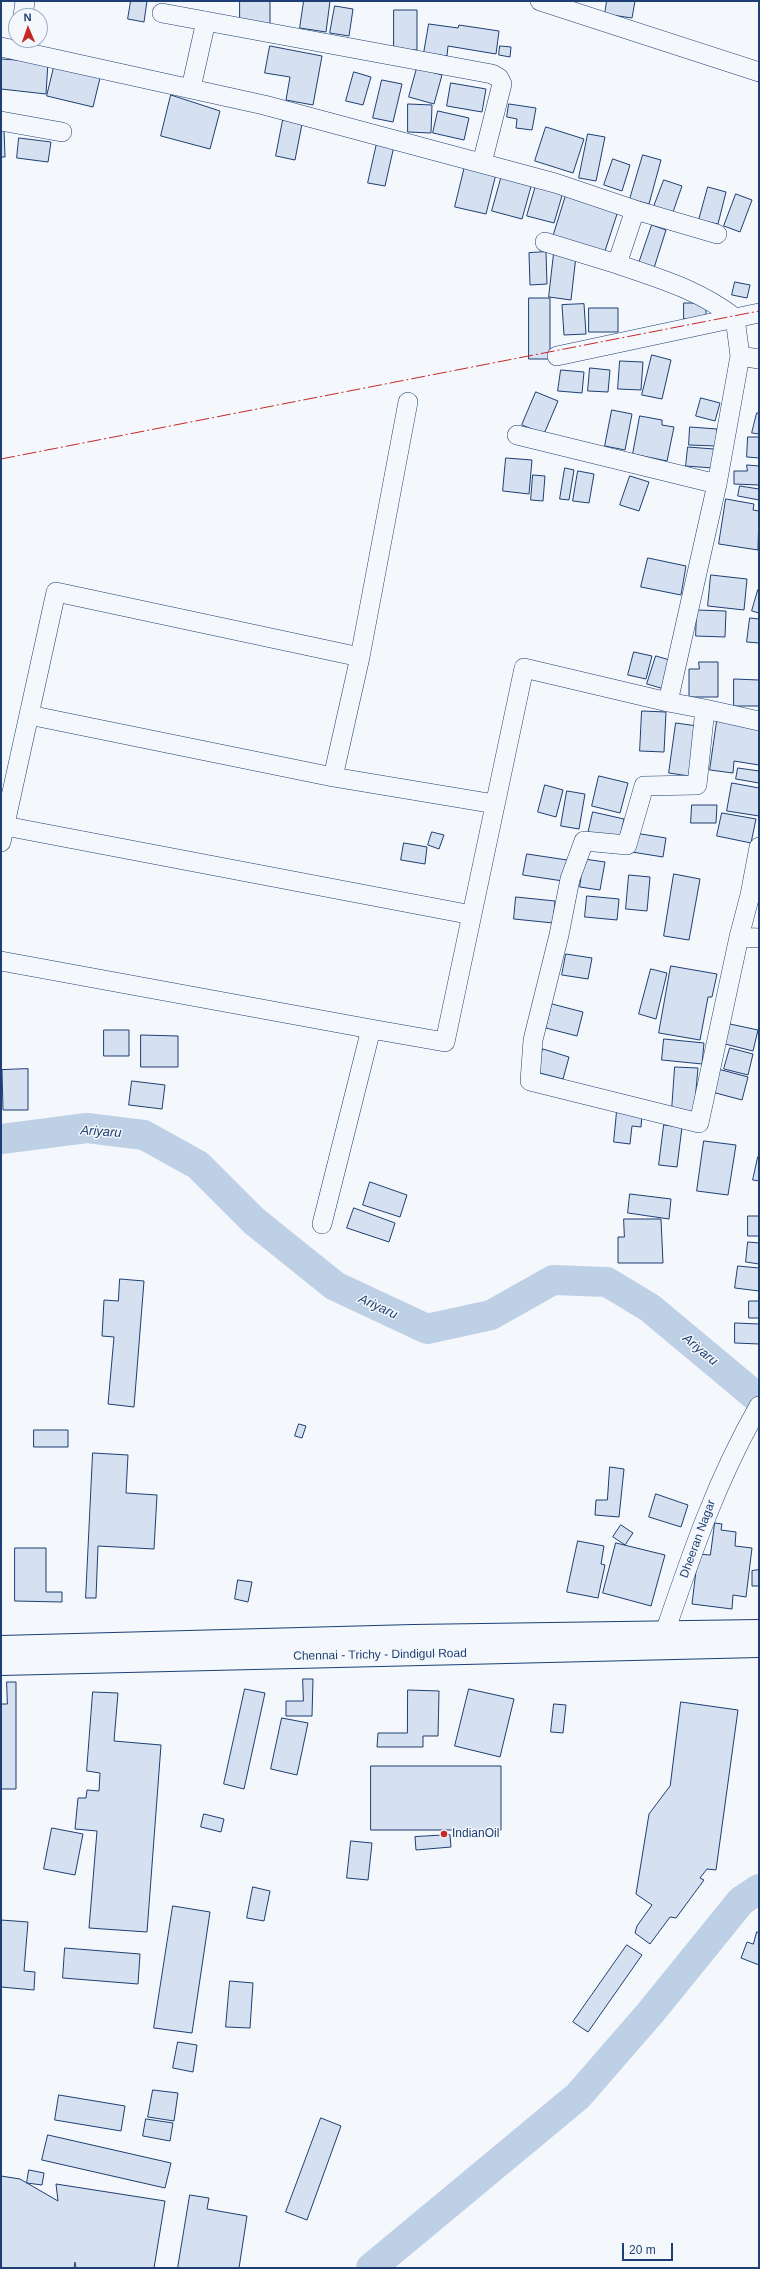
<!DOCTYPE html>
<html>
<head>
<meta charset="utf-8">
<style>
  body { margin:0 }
  #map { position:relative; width:760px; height:2269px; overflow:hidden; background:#f4f7fb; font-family:Arial,sans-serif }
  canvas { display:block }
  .frame { position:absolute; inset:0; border:2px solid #1d3f73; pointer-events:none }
  .north { position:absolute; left:8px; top:8px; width:40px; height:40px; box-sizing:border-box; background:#f4f7fb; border:1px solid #9eadc5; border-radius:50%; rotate:358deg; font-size:11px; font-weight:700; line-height:16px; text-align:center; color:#1d3f73 }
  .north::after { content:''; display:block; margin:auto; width:14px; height:18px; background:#c62828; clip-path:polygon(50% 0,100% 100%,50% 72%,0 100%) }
  .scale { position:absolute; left:622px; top:2243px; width:51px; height:18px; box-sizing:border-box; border:2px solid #1d3f73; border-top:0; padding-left:5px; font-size:12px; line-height:14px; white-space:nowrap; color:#1d3f73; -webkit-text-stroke:3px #f4f7fb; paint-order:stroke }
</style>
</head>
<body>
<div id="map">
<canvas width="760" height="2269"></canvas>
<div class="frame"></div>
<div class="north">N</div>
<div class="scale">20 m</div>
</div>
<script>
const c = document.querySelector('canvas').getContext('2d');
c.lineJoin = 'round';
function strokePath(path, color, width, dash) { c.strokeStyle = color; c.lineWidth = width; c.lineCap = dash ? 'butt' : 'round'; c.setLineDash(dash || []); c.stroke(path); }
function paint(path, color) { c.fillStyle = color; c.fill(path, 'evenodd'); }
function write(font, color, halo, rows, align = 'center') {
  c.font = font + ' Arial,sans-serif'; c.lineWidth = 3; c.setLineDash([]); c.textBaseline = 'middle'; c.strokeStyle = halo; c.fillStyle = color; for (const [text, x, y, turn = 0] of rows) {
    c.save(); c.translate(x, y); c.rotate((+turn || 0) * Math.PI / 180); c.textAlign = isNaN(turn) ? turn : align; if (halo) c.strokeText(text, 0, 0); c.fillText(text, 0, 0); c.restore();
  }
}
const river = new Path2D(`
  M1,1139L87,1128L144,1135L198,1165L254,1221L335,1286L427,1329L491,1315L553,1280L607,1282L650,1308L759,1399
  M371,2268L578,2096L651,2012L741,1901L759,1889`);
const building = new Path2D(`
  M131,1H147L144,22L128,19Z
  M240,1H270V25H240Z
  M304,1H330L326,32L300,28Z
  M607,1H635L632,18L605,14Z
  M335,6L353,9L349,36L330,33Z
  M394,10H417V50H394Z
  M429,24L458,28L459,25L499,31L496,54L448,46L447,56L424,53Z
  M270,46L322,56L313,105L286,100L290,77L265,73Z
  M500,46L511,47L510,57L499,55Z
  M1,59L48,62L46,94L1,89Z
  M54,67L100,78L93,107L47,96Z
  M417,68L442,75L434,104L409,97Z
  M354,72L371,77L363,105L346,101Z
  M382,80L402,84L393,122L373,118Z
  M451,83L486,89L482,112L447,106Z
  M171,95L220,111L210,149L161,136Z
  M408,104L432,105L431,133L408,132Z
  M509,104L536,108L532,130L516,128L517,119L507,117Z
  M438,111L469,118L464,140L433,133Z
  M283,120L302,124L295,160L276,156Z
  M546,127L584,139L573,173L535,161Z
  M1,129H4L5,157H1Z
  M588,134L605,137L596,181L579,178Z
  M19,138L51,142L48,162L17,158Z
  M377,143L394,146L385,186L368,183Z
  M643,155L661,160L649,204L630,199Z
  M613,159L630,165L622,191L604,185Z
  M465,166L496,174L486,214L455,207Z
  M502,175L532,183L522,219L492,211Z
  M664,180L682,186L672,215L653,209Z
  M537,182L564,189L554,223L527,216Z
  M708,187L726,192L718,224L699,220Z
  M567,192L619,208L604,254L553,237Z
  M736,194L752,200L740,232L724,226Z
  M652,225L666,230L654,268L639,263Z
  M546,252L547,284L530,285L529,253Z
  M554,253L576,256L571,300L549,297Z
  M735,282L750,285L747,298L732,295Z
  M529,298H550V359H529Z
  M684,303H706V319H684Z
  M584,304L586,334L564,335L562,305Z
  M589,308H618V332H589Z
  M652,355L671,360L662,399L642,395Z
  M620,361L643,362L641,390L618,389Z
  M590,368L610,370L608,392L588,391Z
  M561,370L584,372L582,393L558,391Z
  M536,392L558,401L544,434L522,425Z
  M701,398L720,403L715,421L696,416Z
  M612,410L632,414L625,450L605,446Z
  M757,413H759V434L752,433Z
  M640,416L662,420V425L674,427L667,461L633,454Z
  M690,427L717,429L716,446L689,445Z
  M748,437H759V458L747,457Z
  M688,447L714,449L713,468L686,466Z
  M506,458L532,460L529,494L503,491Z
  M747,465L759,466V485L734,484V471H747Z
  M565,468L574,470L569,500L560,499Z
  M578,471L594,474L589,503L573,501Z
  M533,475L545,476L543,501L531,500Z
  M630,476L649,482L639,511L620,505Z
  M740,486L759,489V500L738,496Z
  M726,499L754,504L753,510L759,511L758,550L719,544Z
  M648,558L686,566L681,595L641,587Z
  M711,575L747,579L744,610L708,606Z
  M758,590L759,591V613L752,611Z
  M697,610L726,611L725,637L696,636Z
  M750,618L759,619V643L747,642Z
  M634,652L652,656L646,679L628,675Z
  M656,656L673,661L664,689L647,684Z
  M699,662H718V697H689V669H699Z
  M734,679L759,680V706H734Z
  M642,711L666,712L664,752L640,751Z
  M717,721L759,726V765L734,761L733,773L710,770Z
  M676,723L697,726L689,776L669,773Z
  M738,768L759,771V783L736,779Z
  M599,776L628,783L620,813L592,806Z
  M732,783L759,788V816L727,811Z
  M545,785L563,790L556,817L538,812Z
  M567,791L585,794L579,829L561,826Z
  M692,805H717L716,823H691Z
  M593,812L624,819L619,841L588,834Z
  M722,813L756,819L751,843L717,836Z
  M432,832L444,835L439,849L428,845Z
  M635,833L666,838L663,857L632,852Z
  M404,843L427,847L425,864L401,860Z
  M527,854L567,860L563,881L523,875Z
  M584,859L605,862L600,890L580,887Z
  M674,874L700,879L689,940L664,936Z
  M629,875L650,877L647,911L626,909Z
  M587,896L619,899L617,920L585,917Z
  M516,897L555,901L553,923L514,919Z
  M566,954L592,958L588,979L562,975Z
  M671,966L717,974L712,997H708L700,1040L659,1033Z
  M651,969L667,973L656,1019L639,1014Z
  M552,1004L583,1012L577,1036L546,1028Z
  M730,1024L758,1030L753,1051L725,1044Z
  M104,1030H129V1056H104Z
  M141,1035L178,1036V1067H141Z
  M664,1039L704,1043L702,1064L662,1060Z
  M730,1048L753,1054L748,1075L724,1069Z
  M543,1049L569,1057L563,1079L536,1072Z
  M675,1067L698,1068L694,1112L672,1110Z
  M28,1069V1110H3L2,1070Z
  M718,1069L748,1077L742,1100L712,1092Z
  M132,1081L165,1085L162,1109L129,1105Z
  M617,1111L642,1114L641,1127L632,1126L630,1144L614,1142Z
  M664,1125L682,1127L677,1167L659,1165Z
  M704,1141L736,1145L728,1195L697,1191Z
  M758,1157L759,1158V1181L753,1180Z
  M370,1182L407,1195L400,1217L363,1205Z
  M630,1194L671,1199L669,1219L628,1213Z
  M354,1208L395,1223L389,1242L347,1228Z
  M748,1216H759V1236H748Z
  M624,1219H661L663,1263H618V1237H624Z
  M748,1242L759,1243V1264L746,1262Z
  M738,1266L759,1268V1291L735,1288Z
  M120,1279L144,1281L134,1407L108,1404L114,1337L102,1336L104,1300L118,1301Z
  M749,1301H759V1318H749Z
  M735,1323L759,1324V1344L735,1343Z
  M299,1424L306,1426L302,1438L295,1436Z
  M34,1430H68V1447H34Z
  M93,1453L128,1455L126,1493L157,1495L154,1549L98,1546L96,1598H86Z
  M610,1467L624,1469L619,1517L595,1515L596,1500H607Z
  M656,1494L688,1505L681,1527L649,1517Z
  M715,1523L722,1524L721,1530L736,1532L735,1546L752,1548L746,1597L733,1595L732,1609L692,1604L698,1554L710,1555Z
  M621,1525L633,1533L625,1545L613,1537Z
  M578,1541L604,1546L601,1564L605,1565L598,1598L567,1592Z
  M616,1543L665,1555L651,1606L603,1593Z
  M15,1548H46V1592H62V1602L15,1601Z
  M759,1570V1586H752V1571Z
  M238,1580L252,1582L248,1602L235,1599Z
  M303,1679H313L312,1716H286V1701H303Z
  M7,1682H16V1789H1V1704H7Z
  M245,1689L265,1693L244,1789L224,1784Z
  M469,1689L514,1699L500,1757L455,1746Z
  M408,1690L439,1691L438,1736H423V1747H377L378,1733H407Z
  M93,1692L118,1693L114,1741L161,1745L147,1932L89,1928L97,1831L75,1829L78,1798H86L87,1790L99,1791L100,1773L87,1771Z
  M681,1702L738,1710L716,1870L707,1869L700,1878L704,1880L676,1918L670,1917L650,1944L635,1933L637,1926L652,1905L636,1894L649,1814L670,1786Z
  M554,1704L566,1705L563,1733L551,1732Z
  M282,1718L308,1723L297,1775L271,1769Z
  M371,1766H501V1830H371Z
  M204,1814L224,1819L221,1832L201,1827Z
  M52,1828L83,1834L75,1875L44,1869Z
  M450,1835L451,1847L416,1850L415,1837Z
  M351,1841L372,1843L368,1880L347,1878Z
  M253,1887L270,1891L264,1921L247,1918Z
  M173,1906L210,1912L192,2033L154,2028Z
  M1,1920L28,1922L24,1971L35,1972L34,1990L1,1987Z
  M757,1932L759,1933V1965L741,1958L747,1942L753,1944Z
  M627,1945L642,1955L588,2032L573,2022Z
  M65,1948L140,1954L138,1984L63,1978Z
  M230,1981L253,1983L250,2028L226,2027Z
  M178,2042L197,2045L193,2072L173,2068Z
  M153,2090L178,2093L174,2121L148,2117Z
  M59,2095L125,2106L121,2131L55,2120Z
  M321,2118L341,2126L307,2220L286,2212Z
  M146,2119L173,2123L170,2141L143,2136Z
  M48,2135L171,2163L165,2188L42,2160Z
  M29,2170L44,2173L42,2185L27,2183Z
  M1,2176L20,2179L58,2201L56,2184L165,2201L154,2268H76L75,2262L74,2268H1Z
  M190,2195L209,2198L207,2209L247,2216L239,2268H178Z`);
const minor = new Path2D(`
  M540,1L759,72
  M162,13L492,74L499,78L502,84L482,163
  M23,16L25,1
  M1,47L264,105L555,183L635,210L617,264C658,278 700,290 735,318L759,313
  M191,88L206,21
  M1,121L62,132
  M635,210L717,234
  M545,242L617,264
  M557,356L735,318L740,356
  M517,435L717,484
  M360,657L408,402
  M705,709L668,702L717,484L740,356L759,359
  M29,715L333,777
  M759,721L705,709L697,785L644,786L627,845L584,841L570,879L559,935L533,1040L530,1081L699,1123L739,937L759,938
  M5,826L472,915
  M1,842L56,592L360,657L333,777L495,804
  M739,937L750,895L759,847
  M1,961L371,1029
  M322,1224L371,1029L445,1042L524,668L668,702
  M664,1645L665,1632C692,1553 717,1479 759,1406`);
const highway = new Path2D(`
  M1,1647L413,1636L759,1631
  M1,1664L759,1646`);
const power = new Path2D(`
  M1,459L759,311`);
const markers = [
  [444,1834,4,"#c62828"]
];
const streetNames = [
  ["Dheeran Nagar",698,1539,-70],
  ["Chennai - Trichy - Dindigul Road",380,1655,-1]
];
const poiNames = [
  ["IndianOil",452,1834]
];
const waterNames = [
  ["Ariyaru",101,1132,4],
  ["Ariyaru",378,1307,25],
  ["Ariyaru",700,1350,40]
];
strokePath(river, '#bed0e5', 30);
paint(building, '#d5e0f0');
strokePath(building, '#1d3f73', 1);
strokePath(minor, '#1d3f73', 20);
strokePath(highway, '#1d3f73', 24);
strokePath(minor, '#f4f7fb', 19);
strokePath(highway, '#f4f7fb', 22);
strokePath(power, '#c62828', 1, [14, 3, 2, 3]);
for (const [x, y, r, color] of markers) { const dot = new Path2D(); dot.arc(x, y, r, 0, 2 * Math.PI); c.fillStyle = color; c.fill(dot); strokePath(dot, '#f4f7fb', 1.5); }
write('12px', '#1d3f73', '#f4f7fb', streetNames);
write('12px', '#1d3f73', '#f4f7fb', poiNames, 'left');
write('italic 13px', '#1d3f73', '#f4f7fb', waterNames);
</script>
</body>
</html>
